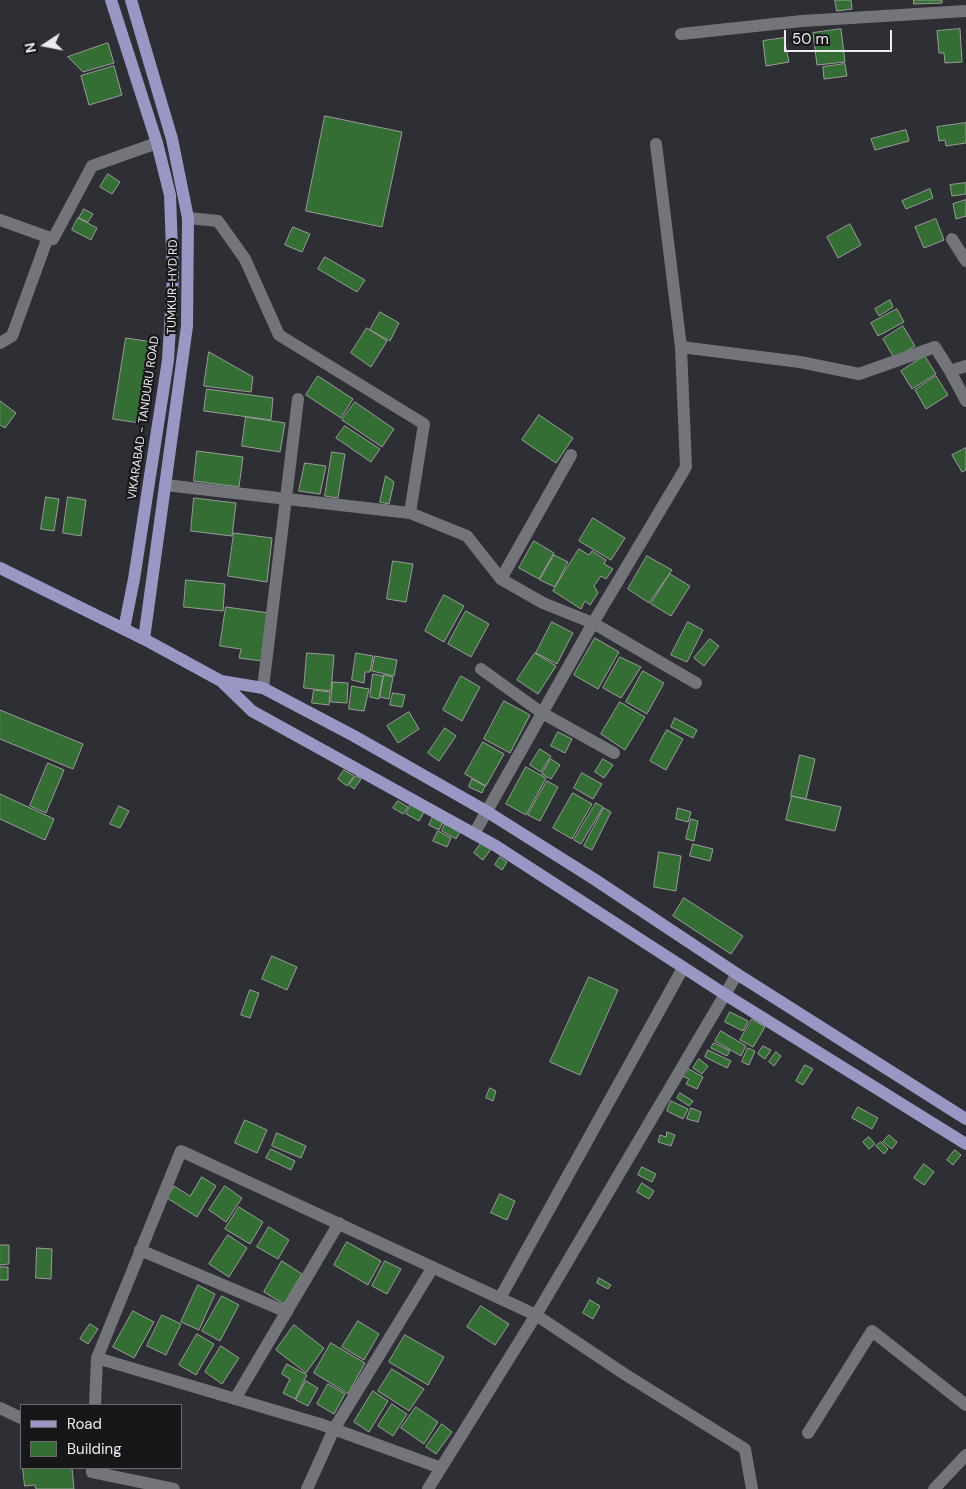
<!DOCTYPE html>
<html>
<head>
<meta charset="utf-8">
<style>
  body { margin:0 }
  #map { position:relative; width:966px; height:1489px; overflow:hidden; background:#2e2e35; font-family:"DM Sans",sans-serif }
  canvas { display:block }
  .legend { position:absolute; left:20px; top:1404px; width:162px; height:65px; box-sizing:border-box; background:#17171a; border:1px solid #6c6c70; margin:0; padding:6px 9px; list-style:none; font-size:15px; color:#ebebf0 }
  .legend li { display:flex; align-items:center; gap:10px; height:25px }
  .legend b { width:25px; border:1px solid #6c6c70 }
  .north { position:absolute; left:20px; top:20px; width:50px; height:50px; -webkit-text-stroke:4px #17171a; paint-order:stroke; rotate:259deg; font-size:14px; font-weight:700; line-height:20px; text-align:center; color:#ebebf0 }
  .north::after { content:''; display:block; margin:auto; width:18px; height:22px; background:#ebebf0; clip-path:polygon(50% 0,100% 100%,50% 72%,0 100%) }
  .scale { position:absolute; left:784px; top:30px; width:108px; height:22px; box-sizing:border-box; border:2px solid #ebebf0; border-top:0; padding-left:6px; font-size:15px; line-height:18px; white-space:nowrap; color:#ebebf0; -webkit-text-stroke:4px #17171a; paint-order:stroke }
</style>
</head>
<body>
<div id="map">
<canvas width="966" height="1489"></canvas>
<ul class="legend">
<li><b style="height:6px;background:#9a97c5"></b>Road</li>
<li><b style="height:14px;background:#356e34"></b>Building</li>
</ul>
<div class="north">N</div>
<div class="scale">50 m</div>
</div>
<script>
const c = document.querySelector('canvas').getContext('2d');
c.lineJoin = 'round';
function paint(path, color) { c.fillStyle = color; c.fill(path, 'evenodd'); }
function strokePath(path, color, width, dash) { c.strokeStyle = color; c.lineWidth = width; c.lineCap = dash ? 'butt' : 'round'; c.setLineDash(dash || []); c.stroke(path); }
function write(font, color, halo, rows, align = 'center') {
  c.font = font + ' "DM Sans",sans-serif'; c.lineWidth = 4.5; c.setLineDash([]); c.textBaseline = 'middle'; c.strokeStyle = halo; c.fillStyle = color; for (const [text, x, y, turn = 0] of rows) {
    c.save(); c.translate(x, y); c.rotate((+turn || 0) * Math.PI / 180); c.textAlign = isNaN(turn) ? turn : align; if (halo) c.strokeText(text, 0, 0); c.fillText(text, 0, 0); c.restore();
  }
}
const building = new Path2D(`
  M835,0H851L852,9L837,11Z
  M914,0H942V3L914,4Z
  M841,29L845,62L817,65L813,33Z
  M960,29L962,62L945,63L944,53H939L937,31Z
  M784,38L789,62L766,66L763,41Z
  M108,43L114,63L83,72L68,57Z
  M845,64L847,76L824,79L823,67Z
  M114,66L122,95L89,105L81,76Z
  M325,116L402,132L382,227L306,211Z
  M966,123V143L946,146L945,140L939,141L937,127Z
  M906,130L909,141L875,150L871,139Z
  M108,174L120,182L112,194L100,187Z
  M966,183V194L952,196L950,185Z
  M930,189L933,198L906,209L902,201Z
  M966,200V216L956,219L953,204Z
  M84,209L93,214L88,222L79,218Z
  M78,218L97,228L91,240L72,230Z
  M936,219L944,240L924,248L915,227Z
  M850,224L861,245L838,258L827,237Z
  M293,227L310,234L302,252L285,245Z
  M325,257L365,280L357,292L318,269Z
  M890,300L893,307L879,316L875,309Z
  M897,309L904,322L878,336L871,323Z
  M380,312L399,323L390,341L370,330Z
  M903,326L915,346L894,358L883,339Z
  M367,328L387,341L371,367L351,353Z
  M126,338L152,342L140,423L113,419Z
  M209,352L253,377L251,392L204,386Z
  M925,356L936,374L912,389L901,371Z
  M318,376L353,399L341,418L306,395Z
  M936,376L948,395L926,409L915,390Z
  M207,389L273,398L271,420L204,411Z
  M0,401L16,413L5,428L0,425Z
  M355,402L394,429L382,447L342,420Z
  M539,415L573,438L556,463L522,440Z
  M246,417L285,423L280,452L242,446Z
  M345,426L380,449L371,462L336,438Z
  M966,448V470L962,472L952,455Z
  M197,451L243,457L239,487L194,481Z
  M332,452L345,454L338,498L325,496Z
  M305,463L326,466L320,494L299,491Z
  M386,476L394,482L389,504L380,502Z
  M46,497L59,499L54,531L41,529Z
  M68,497L86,500L81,536L63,533Z
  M194,498L236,503L232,536L191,531Z
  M593,518L625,538L611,560L579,541Z
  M234,533L272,538L267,582L228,576Z
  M534,541L554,553L539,579L519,568Z
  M579,549L589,555L592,551L606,560L604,564L613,569L606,579L601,576L594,586L598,593L590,605L585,601L581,609L553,591Z
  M554,555L568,562L555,587L540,580Z
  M647,556L672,570L649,603L628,589Z
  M393,561L413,564L406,602L387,599Z
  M670,574L690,586L671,616L651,604Z
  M186,580L225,584L223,611L184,607Z
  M444,595L464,606L444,642L425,631Z
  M226,607L269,613L262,661L239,658L241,649L220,646Z
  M466,611L489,624L471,657L448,644Z
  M552,622L573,633L557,664L536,653Z
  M688,622L703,630L687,662L671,655Z
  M595,638L619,652L598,689L574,675Z
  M710,639L719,646L704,666L694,658Z
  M307,653L334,655L331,691L304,688Z
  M356,653L373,656L370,672H365L364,683L352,680Z
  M535,653L556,666L538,694L517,680Z
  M375,656L397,660L394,676L372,671Z
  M620,657L641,667L621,698L603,688Z
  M643,671L664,683L647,714L626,702Z
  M373,674L383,676L379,699L370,697Z
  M384,675L393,677L389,699L380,697Z
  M461,676L480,687L462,721L443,710Z
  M333,682L348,683L347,703L331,702Z
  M352,686L369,689L364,711L349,709Z
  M314,690L330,692L329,705L312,703Z
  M393,693L405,695L402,707L390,705Z
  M504,701L530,715L510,753L484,739Z
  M620,702L645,717L625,750L601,734Z
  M0,710L83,744L73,769L0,739Z
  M409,712L419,729L398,743L387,726Z
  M675,718L697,730L693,738L671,727Z
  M445,728L456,736L439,761L428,753Z
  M667,730L683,739L666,770L650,761Z
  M558,732L572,739L565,753L551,746Z
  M483,742L504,754L486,786L465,774Z
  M540,749L551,756L541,772L530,765Z
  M800,755L815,759L806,799L791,796Z
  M551,759L560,765L551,779L542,774Z
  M603,759L613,765L604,778L595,772Z
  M48,763L64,770L46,813L30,806Z
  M526,767L546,778L526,815L506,804Z
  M344,770L354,776L347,786L338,779Z
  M582,773L602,784L593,799L574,788Z
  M356,776L361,779L354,789L349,785Z
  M472,779L485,786L482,793L469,787Z
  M547,781L558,787L540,821L528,815Z
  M573,793L592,804L572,839L553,828Z
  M0,794L54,819L45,840L0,819Z
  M792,796L841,807L835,831L786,820Z
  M398,801L408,807L403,814L393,808Z
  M596,803L603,807L581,844L574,840Z
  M411,804L424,812L419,821L406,814Z
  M119,806L129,811L120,828L110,824Z
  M604,808L611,812L592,850L584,846Z
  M678,808L691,812L688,822L676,819Z
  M433,817L443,822L439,830L429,825Z
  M691,819L698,821L694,841L686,839Z
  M445,824L460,832L456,839L442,831Z
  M438,831L451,838L447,847L433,841Z
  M482,842L491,849L483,860L474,853Z
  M693,844L713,849L710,861L690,856Z
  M659,852L681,856L676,891L654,887Z
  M500,857L507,862L502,870L495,865Z
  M684,898L743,936L731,954L673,916Z
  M272,956L297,967L287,990L262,979Z
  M589,977L618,990L580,1075L550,1062Z
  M250,990L259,993L250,1018L241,1015Z
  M730,1012L748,1021L743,1031L725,1022Z
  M752,1019L765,1027L753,1047L740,1040Z
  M721,1031L746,1046L741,1056L715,1041Z
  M714,1043L730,1051L727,1056L711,1048Z
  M763,1046L771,1050L765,1059L758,1054Z
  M748,1048L755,1051L749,1065L742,1062Z
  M708,1050L731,1061L727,1068L705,1057Z
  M776,1052L781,1056L774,1066L769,1062Z
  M699,1059L708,1066L702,1074L693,1068Z
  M805,1065L813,1069L803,1085L796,1081Z
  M687,1068L703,1077L697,1089L686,1084L689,1079L682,1076Z
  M490,1088L496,1091L493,1101L486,1098Z
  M680,1093L693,1101L689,1106L677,1098Z
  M671,1101L688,1109L683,1119L667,1111Z
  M858,1107L878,1118L872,1129L852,1118Z
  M691,1108L701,1112L698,1122L687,1119Z
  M245,1120L267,1130L257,1153L235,1143Z
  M667,1132L675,1135L671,1146L658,1142L660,1135L666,1137Z
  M277,1133L306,1146L301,1158L272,1146Z
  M889,1135L897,1142L892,1149L883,1142Z
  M869,1137L875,1144L869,1149L863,1142Z
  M881,1142L888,1149L884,1154L876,1146Z
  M271,1149L295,1161L291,1170L266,1158Z
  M955,1150L961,1155L953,1165L947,1160Z
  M924,1164L934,1172L924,1185L914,1178Z
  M642,1167L656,1174L652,1182L638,1175Z
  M202,1177L216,1186L197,1217L167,1198L174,1186L190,1196Z
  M642,1183L654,1191L649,1199L637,1192Z
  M225,1186L242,1198L226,1222L209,1210Z
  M500,1194L515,1201L507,1220L491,1213Z
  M239,1207L263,1222L250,1244L225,1229Z
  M269,1227L289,1240L278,1259L257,1247Z
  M228,1235L247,1248L229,1277L209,1264Z
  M347,1242L381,1261L368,1285L334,1265Z
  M0,1245H9V1264L0,1265Z
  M37,1248L52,1249L51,1279L36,1278Z
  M282,1261L302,1274L284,1304L264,1292Z
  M385,1261L401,1269L387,1294L372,1286Z
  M0,1267H8V1280H0Z
  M599,1278L611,1285L608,1289L597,1283Z
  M198,1285L215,1294L199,1330L181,1322Z
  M222,1296L239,1305L220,1341L202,1331Z
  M590,1300L600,1306L593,1319L583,1313Z
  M481,1306L509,1324L495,1345L467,1327Z
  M133,1311L154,1322L134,1358L113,1347Z
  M162,1315L181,1324L166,1355L147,1346Z
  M358,1321L379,1334L364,1360L342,1347Z
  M90,1324L98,1329L88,1344L80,1339Z
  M294,1325L324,1348L306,1373L276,1350Z
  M197,1334L214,1344L196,1375L179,1365Z
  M405,1335L444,1357L428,1385L389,1362Z
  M331,1343L365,1363L348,1394L314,1373Z
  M221,1346L239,1358L222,1384L205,1372Z
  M287,1364L307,1375L295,1399L283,1393L290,1379L282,1374Z
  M392,1369L424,1389L409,1411L378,1391Z
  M306,1381L318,1388L308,1406L296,1400Z
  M328,1384L345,1394L334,1414L317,1404Z
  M373,1391L388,1401L369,1432L354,1422Z
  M392,1404L407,1414L393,1436L378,1426Z
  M416,1407L438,1422L424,1444L401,1428Z
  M442,1424L452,1432L436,1454L426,1447Z
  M23,1468H72L74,1489H36L35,1485L25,1486Z`);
const minor = new Path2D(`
  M681,34L802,21L966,11
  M188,218L218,221L245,259L279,335L424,424L410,513L467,536L501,579
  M0,220L53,239L92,166L157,143
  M952,239L966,261
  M0,343L12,336L48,237
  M681,347L800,362L859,374L935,347L950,371L966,366
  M950,371L966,401
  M571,455L501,579L543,603L593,623L696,683
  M165,485L410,513
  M481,669L542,713L614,753
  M263,688L298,399
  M474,834L593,623L686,467L681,347L656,144
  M140,1250L287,1312
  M500,1298L683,968
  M235,1399L339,1223
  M95,1405L97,1358
  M0,1408L21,1418
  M808,1433L872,1331L966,1405
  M92,1468V1472L174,1489
  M441,1468L320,1424L97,1358L181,1151L536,1315L626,1375L745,1449L752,1489
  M307,1489L334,1429L433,1267
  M428,1489L536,1315L737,974
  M934,1489L966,1455`);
const major = new Path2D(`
  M111,0L157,143L170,195L173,277L168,360L134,579L124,629
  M131,0L172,139L188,218L187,326L144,639
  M0,568L144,639L221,681L252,711L496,846L726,995L966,1144
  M221,681L263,688L354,736L486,811L594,879L737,974L966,1119`);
const streetNames = [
  ["TUMKUR-HYD RD",173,287,-89],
  ["VIKARABAD - TANDURU ROAD",144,418,-82]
];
paint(building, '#356e34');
strokePath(building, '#989e97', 1);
strokePath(minor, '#74747b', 12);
strokePath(major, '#9a97c5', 12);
write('12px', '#ebebf0', '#17171a', streetNames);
</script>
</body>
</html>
